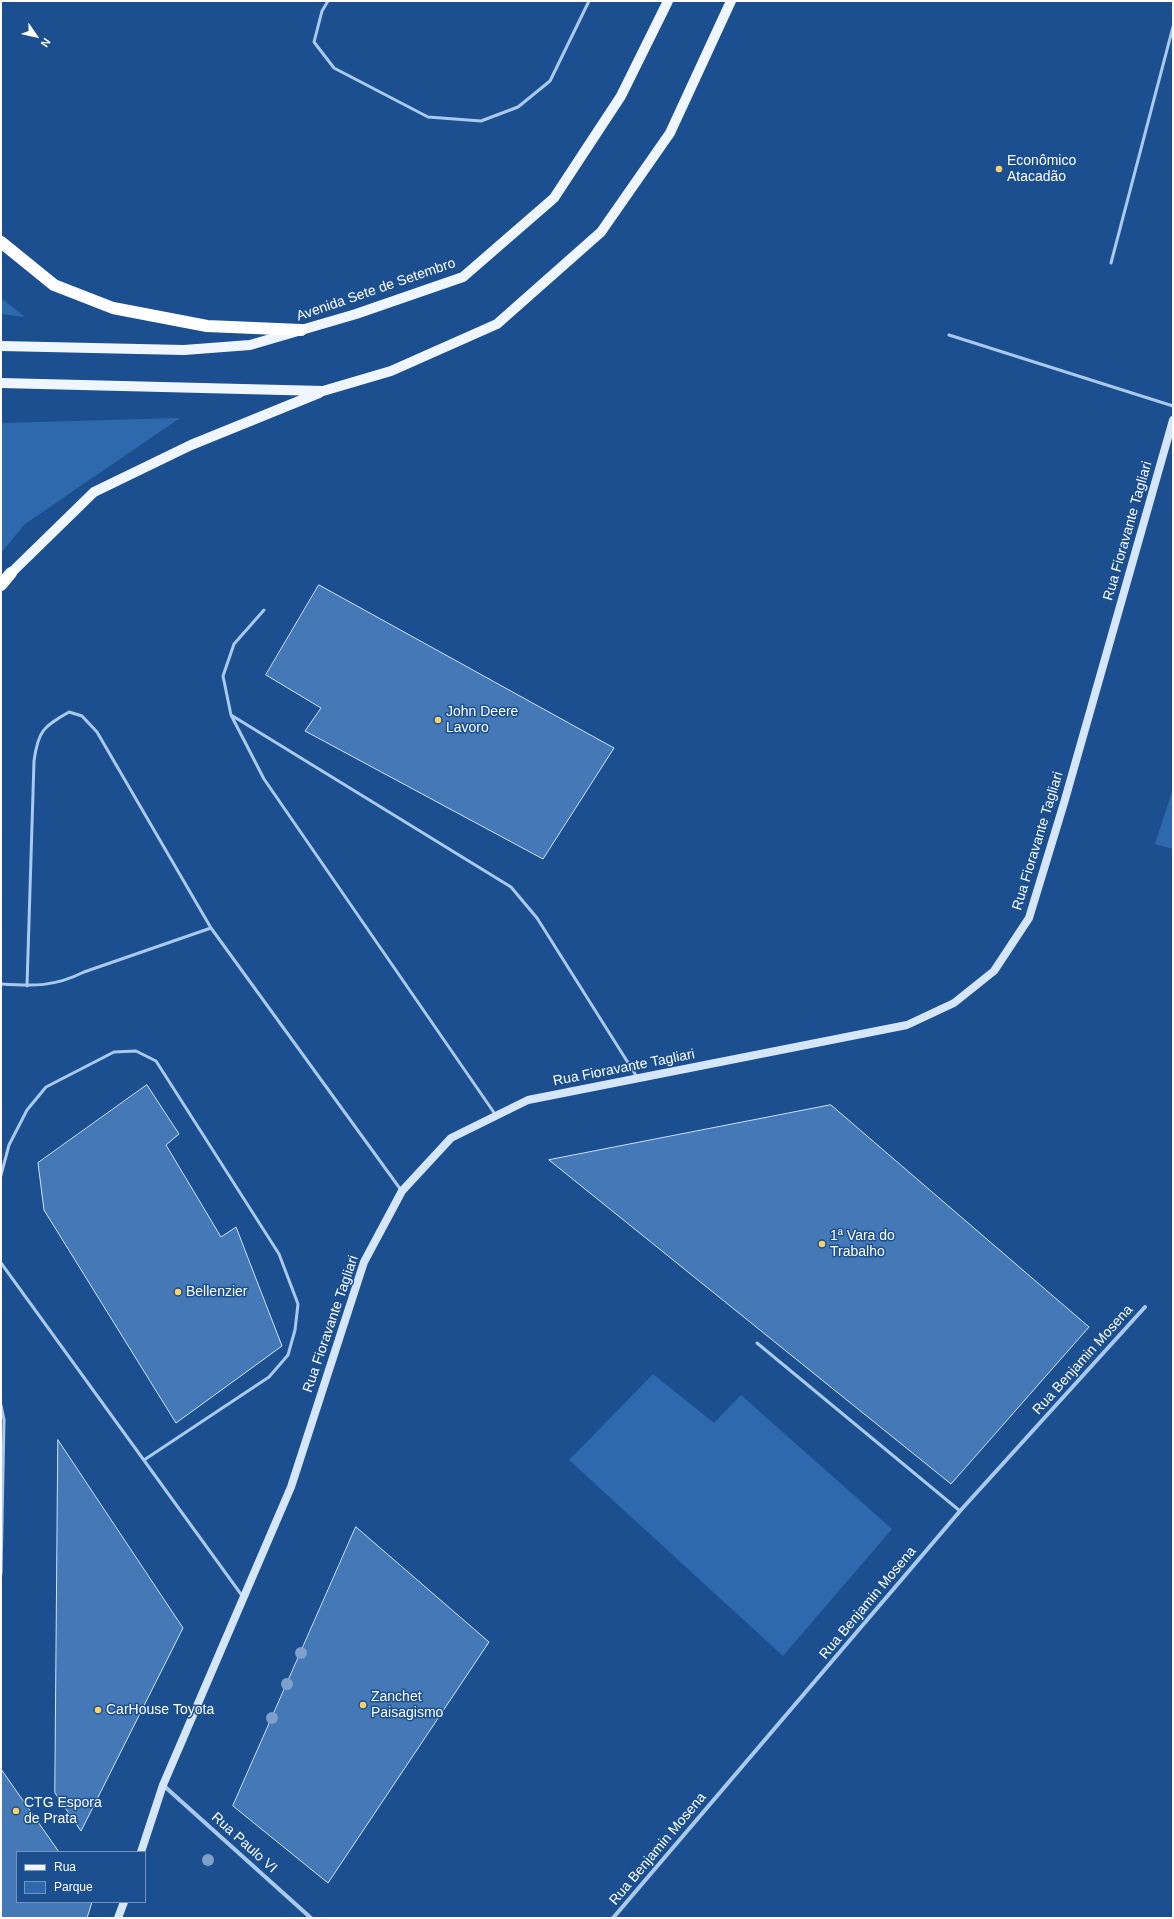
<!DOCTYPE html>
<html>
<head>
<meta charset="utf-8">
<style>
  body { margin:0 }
  #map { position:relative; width:1174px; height:1919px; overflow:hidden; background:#1b4f8f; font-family:Helvetica,sans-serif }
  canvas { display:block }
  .frame { position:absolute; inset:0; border:2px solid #fff; pointer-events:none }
  .legend { position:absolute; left:16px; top:1851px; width:130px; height:52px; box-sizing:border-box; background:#1b4f8f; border:1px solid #7695bc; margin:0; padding:5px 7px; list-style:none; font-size:12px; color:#fff }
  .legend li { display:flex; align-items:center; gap:8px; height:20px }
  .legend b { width:20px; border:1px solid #7695bc }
  .north { position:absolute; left:16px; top:16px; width:40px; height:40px; -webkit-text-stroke:3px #1b4f8f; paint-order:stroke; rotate:124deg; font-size:11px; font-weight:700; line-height:16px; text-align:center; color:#fff }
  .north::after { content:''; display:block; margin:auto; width:14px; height:18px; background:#fff; clip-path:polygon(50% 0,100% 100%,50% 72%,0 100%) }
</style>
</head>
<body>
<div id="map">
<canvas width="1174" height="1919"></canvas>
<div class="frame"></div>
<ul class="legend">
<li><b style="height:5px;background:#f0f6ff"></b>Rua</li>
<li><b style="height:11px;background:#2e69ad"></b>Parque</li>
</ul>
<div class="north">N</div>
</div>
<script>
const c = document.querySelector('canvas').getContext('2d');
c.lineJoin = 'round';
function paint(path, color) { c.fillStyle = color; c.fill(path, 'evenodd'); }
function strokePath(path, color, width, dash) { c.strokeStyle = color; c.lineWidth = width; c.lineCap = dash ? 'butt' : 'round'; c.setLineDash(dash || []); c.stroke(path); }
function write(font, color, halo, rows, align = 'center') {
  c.font = font + ' Helvetica,sans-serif'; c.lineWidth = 3; c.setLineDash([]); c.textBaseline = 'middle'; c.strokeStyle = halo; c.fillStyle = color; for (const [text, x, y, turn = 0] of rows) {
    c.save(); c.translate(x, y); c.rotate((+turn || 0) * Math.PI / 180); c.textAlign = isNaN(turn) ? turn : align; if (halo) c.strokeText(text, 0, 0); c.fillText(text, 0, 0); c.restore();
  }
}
const green = new Path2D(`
  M1,298L25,317L1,314Z
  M180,418L25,524L1,553V423Z
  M1173,789V849L1155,844Z
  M653,1374L714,1423L741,1395L892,1529L783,1656L569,1460Z`);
const building = new Path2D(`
  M319,585L614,748L543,859L305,731L321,708L266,675Z
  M147,1085L179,1134L166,1145L221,1237L236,1227L282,1346L176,1423L44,1210L38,1163Z
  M831,1105L1089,1327L951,1484L549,1160Z
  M58,1440L183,1628L81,1831L55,1793Z
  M356,1527L489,1642L328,1883L233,1806Z
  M1,1769L59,1852H17V1902H92L87,1918H1Z`);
const lane = new Path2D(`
  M328,1L322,11L314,42L334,68L428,117L481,121L518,107L550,81L589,1
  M1111,263L1173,27
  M949,335L1173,406
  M264,610L234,644L223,676L231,715L264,779L495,1114
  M231,715L511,887L537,918L637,1077
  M1,984C34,986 54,987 84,972L211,928
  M27,986L34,761C38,731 43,727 69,712L82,716L97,732L211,928L401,1190
  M1,1175L9,1145L27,1110L46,1087L114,1052L136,1051L156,1061L279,1254L298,1304L295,1330L288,1355L269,1377L144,1460
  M1,1263L243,1597
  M757,1343L960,1511
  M1,1405L4,1420L1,1574`);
const street = new Path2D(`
  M163,1785L311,1918
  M613,1918L960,1511L1145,1307`);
const secondary = new Path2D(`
  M141,1852L163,1785L291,1487L364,1262L402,1191L451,1138L528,1100L907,1025L954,1003L994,971L1029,918L1064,803L1173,420
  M118,1918L124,1902`);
const primary = new Path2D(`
  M1,346L184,350L250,345L356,314L463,277L554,198L621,96L668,1
  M1,383L323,391L391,371L497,324L601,232L670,133L731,1
  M11,573L94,492L191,445L319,393`);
const highway = new Path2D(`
  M1,242L54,285L113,308L207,326L301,330
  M1,585L11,573`);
const trees = [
  [301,1653],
  [287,1684],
  [272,1718],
  [208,1860]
];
const markers = [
  [999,169,4,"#ffd166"],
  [438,720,4,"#ffd166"],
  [822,1244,4,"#ffd166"],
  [178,1292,4,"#ffd166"],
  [363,1705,4,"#ffd166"],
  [98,1710,4,"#ffd166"],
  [16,1811,4,"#ffd166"]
];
const poiNames = [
  ["Econômico",1007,161],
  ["Atacadão",1007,177],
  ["John Deere",446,712],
  ["Lavoro",446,728],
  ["1ª Vara do",830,1236],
  ["Trabalho",830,1252],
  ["Bellenzier",186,1292],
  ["Zanchet",371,1697],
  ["Paisagismo",371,1713],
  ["CarHouse Toyota",106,1710],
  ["CTG Espora",24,1803],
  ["de Prata",24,1819]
];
const streetNames = [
  ["Avenida Sete de Setembro",376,290,-19],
  ["Rua Fioravante Tagliari",1128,531,-74],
  ["Rua Fioravante Tagliari",1038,841,-73],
  ["Rua Fioravante Tagliari",624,1068,-11],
  ["Rua Fioravante Tagliari",331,1324,-71],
  ["Rua Benjamin Mosena",1083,1360,-48],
  ["Rua Benjamin Mosena",868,1603,-50],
  ["Rua Paulo VI",244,1843,42],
  ["Rua Benjamin Mosena",658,1849,-50]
];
paint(green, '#2e69ad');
paint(building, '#4478b7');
strokePath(building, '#cfe3fa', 1);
strokePath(lane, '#a9c9ee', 3);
strokePath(street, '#a9c9ee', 4);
strokePath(secondary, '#d6e6fa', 8);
strokePath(primary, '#f0f6ff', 10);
strokePath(highway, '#fff', 12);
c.fillStyle = '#7ea0ca';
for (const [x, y] of trees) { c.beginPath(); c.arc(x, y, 6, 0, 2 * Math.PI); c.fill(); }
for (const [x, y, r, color] of markers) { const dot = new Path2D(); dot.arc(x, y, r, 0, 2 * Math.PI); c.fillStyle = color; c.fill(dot); strokePath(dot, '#1b4f8f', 1.5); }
write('14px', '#fff', '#1b4f8f', poiNames, 'left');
write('14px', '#fff', '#1b4f8f', streetNames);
</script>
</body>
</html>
